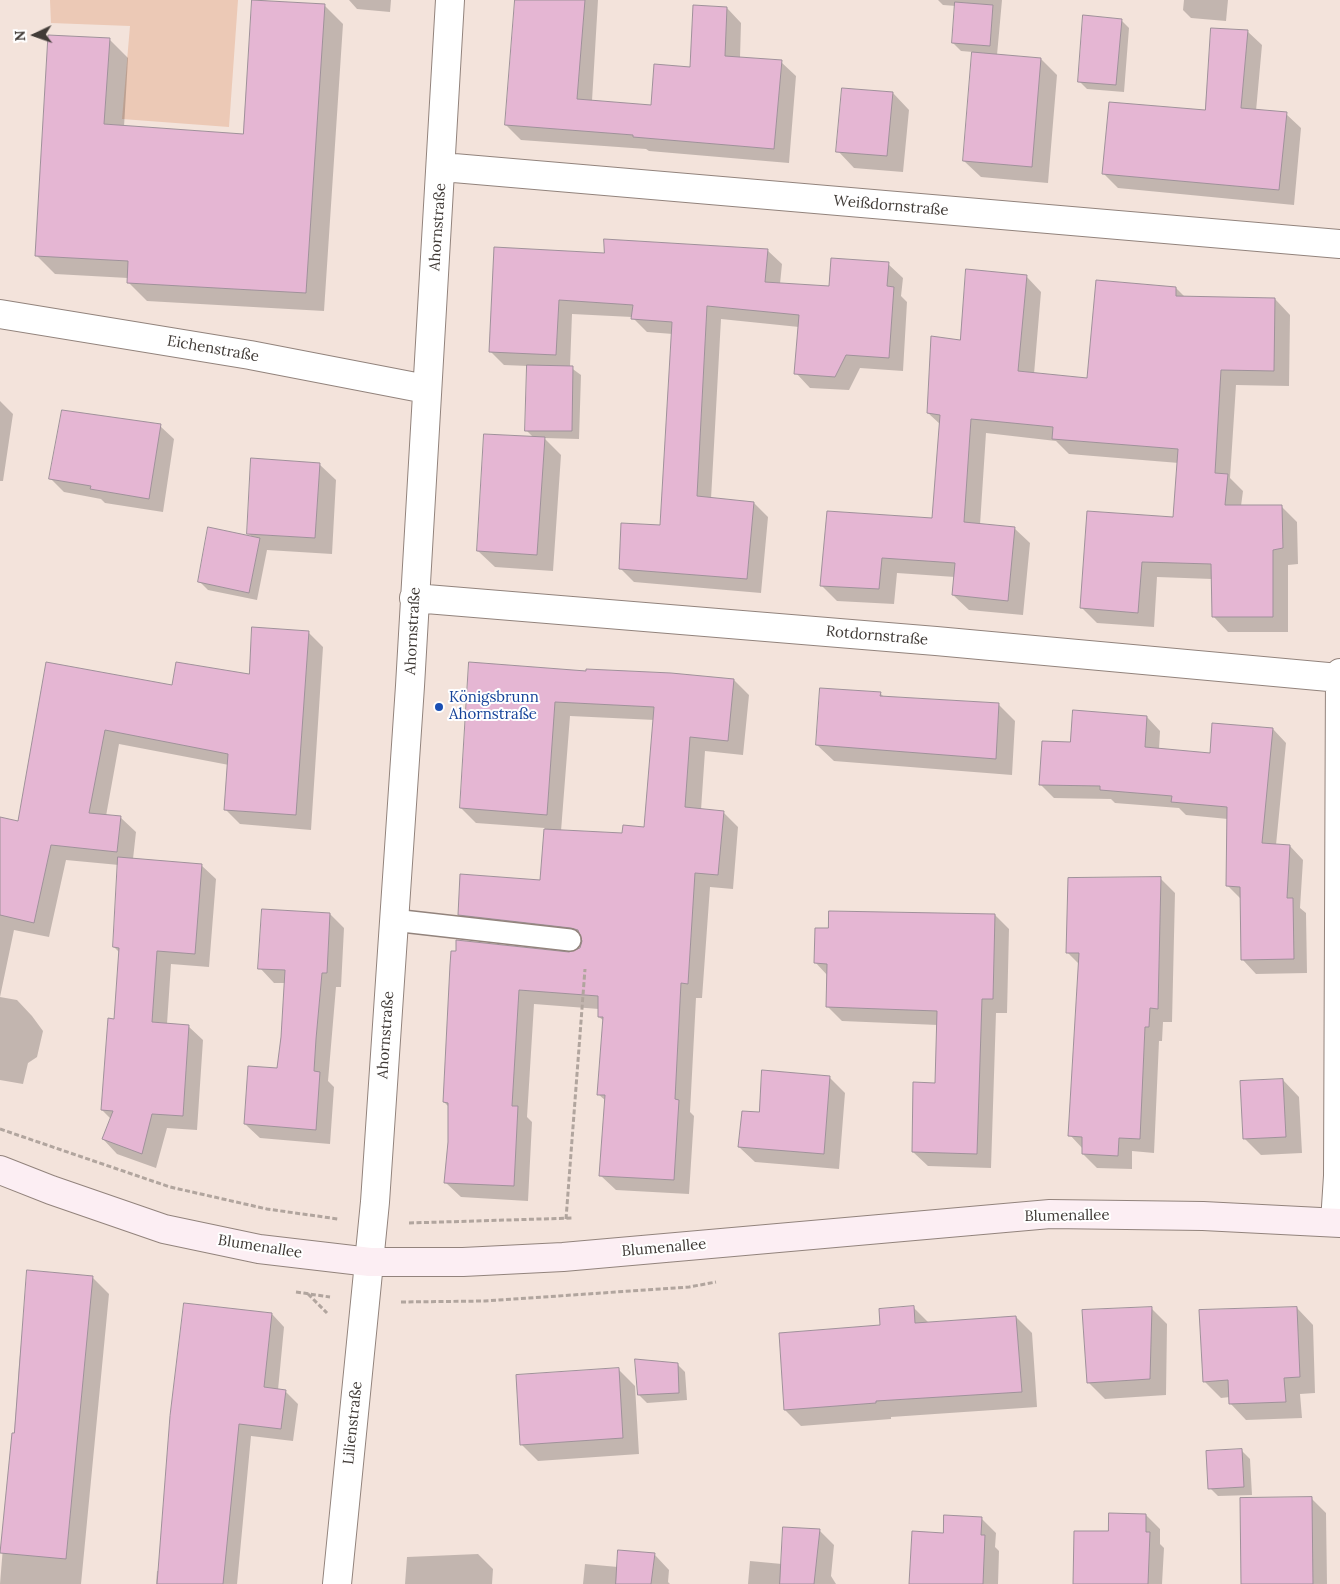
<!DOCTYPE html>
<html>
<head>
<meta charset="utf-8">
<style>
  body { margin:0 }
  #map { position:relative; width:1340px; height:1584px; overflow:hidden; background:#f3e3db; font-family:Lora,serif }
  canvas { display:block }
  .north { position:absolute; left:10px; top:10px; width:50px; height:50px; -webkit-text-stroke:4px #fff; paint-order:stroke; rotate:267deg; font-size:14px; font-weight:700; line-height:20px; text-align:center; color:#413b37 }
  .north::after { content:''; display:block; margin:auto; width:18px; height:22px; background:#413b37; clip-path:polygon(50% 0,100% 100%,50% 72%,0 100%) }
</style>
</head>
<body>
<div id="map">
<canvas width="1340" height="1584"></canvas>
<div class="north">N</div>
</div>
<script>
const c = document.querySelector('canvas').getContext('2d');
c.lineJoin = 'round';
function paint(path, color) { c.fillStyle = color; c.fill(path, 'evenodd'); }
function strokePath(path, color, width, dash) { c.strokeStyle = color; c.lineWidth = width; c.lineCap = dash ? 'butt' : 'round'; c.setLineDash(dash || []); c.stroke(path); }
function write(font, color, halo, rows, align = 'center') {
  c.font = font + ' Lora,serif'; c.lineWidth = 4; c.setLineDash([]); c.textBaseline = 'middle'; c.strokeStyle = halo; c.fillStyle = color; for (const [text, x, y, turn = 0] of rows) {
    c.save(); c.translate(x, y); c.rotate((+turn || 0) * Math.PI / 180); c.textAlign = isNaN(turn) ? turn : align; if (halo) c.strokeText(text, 0, 0); c.fillText(text, 0, 0); c.restore();
  }
}
const green = new Path2D(`
  M50,0H238L229,127L122,119L130,26L51,23Z`);
const shadow = new Path2D(`
  M349,0H391L390,12L357,9Z
  M516,0H598L592,101L652,106L691,68L727,8L741,23L740,58L781,62L796,76L789,163L649,151L646,149L521,140L506,125Z
  M938,0H1002L997,55L1041,59L1057,75L1048,183L981,177L964,161L973,52L961,51L953,43L956,6L943,5Z
  M1184,0H1228L1226,21L1191,18L1183,10Z
  M324,5L343,24L324,311L147,301L128,282V278L55,274L36,255L109,39L128,58L124,127L244,135Z
  M1121,20L1129,28L1124,92L1087,89L1079,81Z
  M1247,31L1262,45L1256,111L1286,114L1301,128L1294,205L1118,188L1104,174L1206,111Z
  M893,93L909,110L903,172L854,168L838,151Z
  M767,250L782,264L780,284L830,287L888,264L903,278L901,296L907,302L903,371L860,368L849,390L810,388L796,373L799,327L721,319L711,499L754,503L768,517L761,593L634,582L620,568L662,526L673,334L647,332L632,317L572,314L570,367L581,375L579,439L544,438L561,455L553,571L495,567L478,551L534,438L526,430L528,366L504,365L490,351L605,254Z
  M1026,276L1041,292L1034,374L1088,379L1176,288L1186,298L1275,299L1290,315L1289,386L1236,385L1230,478L1243,491L1241,506L1282,507L1297,522L1298,564L1288,565V632H1228L1213,616L1212,579L1157,577L1154,627L1097,623L1081,607L1174,518L1179,463L1069,454L1056,441L986,433L980,525L1014,528L1030,543L1023,615L969,610L953,595L955,577L897,573L894,604L837,601L821,585L933,519L941,425L928,413L961,342Z
  M0,401L13,414L3,481H0Z
  M160,426L174,439L163,512L105,503L101,499L64,492L50,478Z
  M319,464L336,480L332,554L267,550L257,600L208,590L200,582L252,537L248,533Z
  M308,632L323,647L311,830L240,824L225,809L229,765L119,744L106,816L120,817L136,832L133,859L201,865L216,879L209,967L171,964L167,1024L188,1026L203,1040L197,1130L167,1128L156,1168L117,1154L103,1139L111,1119L102,1110L116,1020L120,953L114,947L119,865L66,860L49,937L14,930L0,997L17,1000L32,1016L43,1031L37,1057L28,1063L23,1084L0,1080V818L19,822L47,663L173,686L250,676Z
  M470,664L734,680L749,695L743,755L705,751L701,810L723,812L738,827L733,889L710,887L702,998H696L690,1112L694,1116L689,1194L616,1190L600,1175L606,1101L598,1094L604,1021L599,1017V1009L534,1004L527,1117L532,1122L528,1201L461,1197L445,1182L449,1142V1107L444,1102L452,953L569,954L581,948L582,942L474,929L459,914L541,881L545,828L476,823L461,808ZM570,716L655,720L645,829L623,834L561,831Z
  M880,693L885,698L998,704L1015,721L1012,775L834,761L817,745Z
  M1147,717L1160,731L1159,749L1211,754L1273,729L1286,743L1276,845L1290,846L1303,860L1300,908L1306,913L1307,973L1256,974L1243,960L1241,899L1228,886V819L1186,815L1179,808L1115,803L1111,799L1054,798L1040,784L1071,744Z
  M1161,879L1175,893L1172,1022H1163L1162,1041H1159L1154,1153L1132,1151V1169L1097,1168L1083,1154V1149L1070,1135L1079,964L1067,952Z
  M330,914L344,928L341,987H336L328,1081L334,1087L330,1144L260,1138L245,1124L278,1070L286,983H274L260,968Z
  M995,915L1009,929L1007,1013H996L991,1168L928,1166L913,1152L937,1084L938,1025L842,1021L828,1007V976L815,962L830,930Z
  M829,1077L845,1093L839,1169L755,1162L739,1147L760,1113Z
  M1283,1080L1299,1097L1302,1153L1261,1155L1244,1138Z
  M28,1272L92,1277L109,1294L81,1584H0L10,1460H14L19,1365Z
  M914,1308L929,1323L1016,1317L1032,1333L1037,1407L891,1417V1419L801,1426L785,1410L780,1334L882,1326Z
  M1151,1308L1167,1324L1166,1395L1105,1399L1089,1383Z
  M1297,1308L1313,1325L1315,1393L1300,1394L1302,1418L1246,1420L1230,1403V1397L1221,1398L1204,1381Z
  M272,1314L284,1327L278,1390L285,1391L298,1404L293,1441L251,1436L237,1584H156L157,1571H159Z
  M677,1364L685,1372L687,1400L647,1403L639,1395Z
  M618,1369L635,1386L639,1454L538,1461L521,1444Z
  M1242,1451L1250,1459L1252,1495L1218,1496L1210,1488Z
  M1311,1498L1326,1513L1327,1584H1241Z
  M1146,1515L1160,1529V1544L1164,1548L1162,1584H1075Z
  M981,1518L996,1533L995,1547L999,1551L998,1584H910L944,1534Z
  M819,1530L834,1545L831,1576L836,1584H748L750,1561L782,1564Z
  M478,1554L493,1569L492,1584H405L407,1557Z
  M654,1554L669,1570L668,1582L670,1584H583L585,1564L618,1567Z`);
const building = new Path2D(`
  M252,0L325,4L306,293L127,283L128,261L35,256L48,35L110,38L104,124L243,134Z
  M515,0H585L577,99L651,105L654,64L690,67L693,5L727,7L725,56L782,60L774,149L633,137V135L505,125Z
  M955,2L993,5L990,46L952,43Z
  M1083,15L1122,19L1116,85L1078,82Z
  M1211,28L1248,30L1241,108L1287,112L1279,190L1102,174L1109,102L1205,110Z
  M972,52L1041,58L1032,167L963,161Z
  M842,88L893,92L887,156L836,152Z
  M604,239L768,249L765,282L829,286L831,258L889,262L887,286L894,287L889,358L846,355L835,377L794,374L799,315L707,306L697,496L754,502L747,579L619,569L621,523L660,525L672,322L631,319L633,305L559,300L556,355L489,352L494,247L604,253Z
  M966,269L1027,275L1018,371L1087,378L1096,280L1176,287V296L1275,298L1274,371L1221,370L1215,473L1228,474L1225,505H1282L1283,548L1273,550V617H1212L1211,564L1142,562L1138,613L1080,608L1087,511L1173,517L1178,449L1052,439L1053,427L971,419L964,522L1015,527L1008,601L952,595L955,563L882,558L879,589L820,586L827,511L932,518L940,415L927,413L931,336L960,340Z
  M527,365L573,366L572,431H525Z
  M62,410L161,424L149,499L90,489L91,486L49,479Z
  M484,434L545,437L537,555L477,551Z
  M251,458L320,463L315,538L247,534Z
  M208,527L260,538L249,593L198,582Z
  M252,627L309,631L296,815L224,810L228,754L105,730L89,813L121,816L117,852L51,845L34,923L0,915V817L18,821L46,662L172,685L176,662L249,674Z
  M469,662L586,671V669L671,673L734,679L728,741L690,737L685,807L724,811L718,875L695,873L688,984L681,983L675,1099L679,1100L674,1180L599,1176L605,1095H597L603,1017H598V996L519,990L512,1106H518L514,1186L444,1183L448,1142V1103L443,1102L450,965L451,951H456V940L569,952L580,948L582,941L578,930L571,928L458,915L460,874L540,880L544,829L622,833L623,825L644,827L654,707L555,702L547,815L460,808Z
  M820,688L881,692L880,696L999,703L996,759L816,745Z
  M1073,710L1147,716L1145,747L1210,753L1212,723L1273,728L1262,843L1290,845L1287,898H1293L1294,959L1241,960L1240,887L1226,886L1227,807L1171,802L1172,796L1100,790V786L1039,785L1042,741L1070,742Z
  M118,857L202,864L195,954L157,951L152,1022L189,1025L183,1116L152,1114L142,1154L102,1139L113,1111L101,1110L108,1018L114,1019L119,948L113,947Z
  M1161,877L1158,1009L1150,1008L1149,1027H1145L1140,1139L1119,1138L1118,1156L1082,1154V1137L1068,1136L1079,953H1066L1068,878Z
  M262,909L330,913L327,973H322L316,1039L314,1071L320,1072L316,1130L244,1124L248,1066L277,1068L281,1037L285,970L258,969Z
  M829,911L995,914L993,999H982L977,1154L912,1152L913,1082L935,1083L937,1011L826,1007L827,964L814,963L815,928H828Z
  M762,1070L830,1076L824,1154L738,1147L742,1111L759,1112Z
  M1283,1079L1286,1137L1243,1139L1240,1081Z
  M27,1270L93,1276L66,1559L0,1553L12,1433H14Z
  M184,1303L272,1313L264,1387L286,1390L281,1429L239,1424L223,1584H157L170,1416Z
  M914,1306L915,1323L1016,1316L1022,1392L876,1401V1403L784,1410L779,1333L880,1325L879,1309Z
  M1152,1307L1150,1379L1087,1383L1082,1310Z
  M1297,1307L1300,1377L1284,1378L1286,1402L1229,1404L1228,1380L1203,1382L1199,1310Z
  M635,1359L678,1363L679,1393L638,1395Z
  M619,1368L623,1438L520,1445L516,1375Z
  M1242,1449L1244,1487L1208,1489L1206,1451Z
  M1312,1497L1313,1584H1241L1240,1498Z
  M1109,1513L1146,1514V1532H1150L1148,1584H1073L1074,1531H1108Z
  M944,1515L982,1517L981,1535H985L983,1584H909L912,1531L943,1533Z
  M783,1527L820,1529L814,1584H780Z
  M618,1550L655,1553L651,1584H616Z`);
const path = new Path2D(`
  M0,1129L170,1187L267,1209L338,1219
  M566,1219L585,969
  M409,1223L573,1218
  M296,1292L330,1297
  M308,1294L327,1313
  M401,1302L485,1301L689,1287L716,1282`);
const lane = new Path2D(`
  M393,920L570,940`);
const street = new Path2D(`
  M442,167L1340,244
  M0,314L250,355L426,389
  M414,598L936,641L1340,678
  M1335,1222L1338,1176L1340,673
  M337,1584L375,1202L410,686L450,0`);
const secondary = new Path2D(`
  M0,1170L51,1190L164,1229L259,1249L370,1262H463L563,1257L1050,1214L1203,1216L1340,1223`);
const markers = [
  [439,707,5,"#1a4fb4"]
];
const streetNames = [
  ["Weißdornstraße",891,206,5],
  ["Ahornstraße",438,227,-86],
  ["Eichenstraße",213,349,10],
  ["Ahornstraße",413,631,-87],
  ["Rotdornstraße",877,636,5],
  ["Ahornstraße",386,1035,-86],
  ["Blumenallee",1067,1216,-1],
  ["Blumenallee",260,1247,9],
  ["Blumenallee",664,1248,-5],
  ["Lilienstraße",353,1423,-84]
];
const transitNames = [
  ["Königsbrunn",449,698],
  ["Ahornstraße",449,715]
];
paint(green, '#ecc9b6');
paint(shadow, '#0003');
paint(building, '#e5b6d3');
strokePath(building, '#9f919a', 1);
strokePath(lane, '#92837c', 24);
strokePath(street, '#92837c', 30);
strokePath(secondary, '#92837c', 30);
strokePath(path, '#b1a59e', 3, [5, 2.5]);
strokePath(lane, '#fff', 21);
strokePath(street, '#fff', 28);
strokePath(secondary, '#fceef3', 28);
for (const [x, y, r, color] of markers) { const dot = new Path2D(); dot.arc(x, y, r, 0, 2 * Math.PI); c.fillStyle = color; c.fill(dot); strokePath(dot, '#fff', 2); }
write('15px', '#413b37', '#fff', streetNames);
write('15px', '#164399', '#fff', transitNames, 'left');
</script>
</body>
</html>
